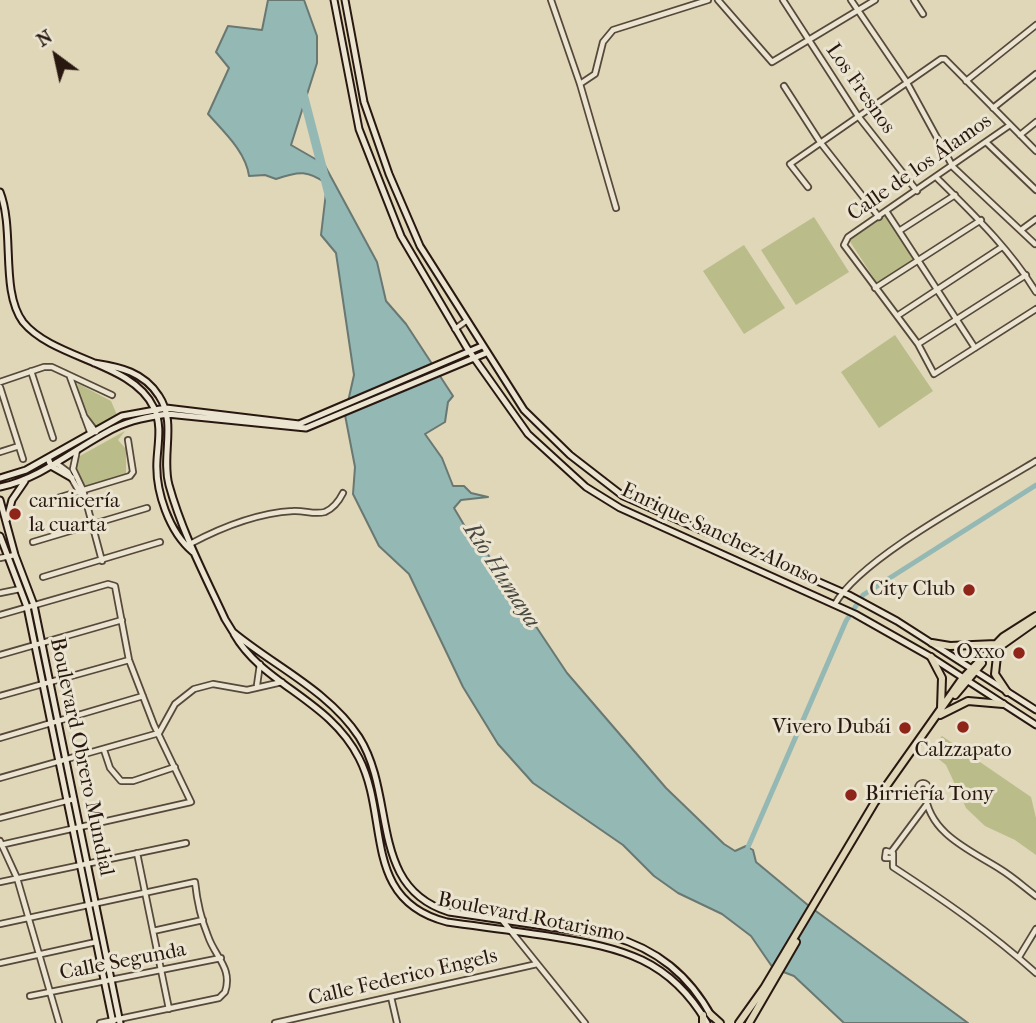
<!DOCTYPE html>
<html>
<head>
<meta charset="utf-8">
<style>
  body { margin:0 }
  #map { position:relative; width:1036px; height:1023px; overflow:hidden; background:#e0d6b8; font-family:"IM FELL French Canon",serif }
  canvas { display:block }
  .north { position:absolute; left:21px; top:21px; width:70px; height:70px; -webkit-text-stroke:5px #ebe4d1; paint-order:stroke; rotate:327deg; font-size:19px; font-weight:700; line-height:28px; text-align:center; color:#281810 }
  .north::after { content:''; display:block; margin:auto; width:24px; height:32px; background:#281810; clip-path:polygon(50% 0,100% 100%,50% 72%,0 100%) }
</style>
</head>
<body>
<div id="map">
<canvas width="1036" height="1023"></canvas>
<div class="north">N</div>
</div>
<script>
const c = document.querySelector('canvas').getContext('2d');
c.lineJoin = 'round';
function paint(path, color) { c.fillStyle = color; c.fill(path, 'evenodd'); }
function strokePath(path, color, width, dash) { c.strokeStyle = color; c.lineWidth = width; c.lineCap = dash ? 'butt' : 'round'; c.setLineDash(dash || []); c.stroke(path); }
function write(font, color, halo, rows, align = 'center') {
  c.font = font + ' "IM FELL French Canon",serif'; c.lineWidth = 6; c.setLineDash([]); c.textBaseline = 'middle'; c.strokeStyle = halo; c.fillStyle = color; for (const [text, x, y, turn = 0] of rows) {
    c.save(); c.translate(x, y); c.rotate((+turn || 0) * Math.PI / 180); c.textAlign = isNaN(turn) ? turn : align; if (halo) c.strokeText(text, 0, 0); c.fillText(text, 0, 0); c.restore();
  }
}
const green = new Path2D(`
  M887,215L915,258L877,283L849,240Z
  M814,217L849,272L796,305L761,250Z
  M744,245L785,308L744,334L703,271Z
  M895,335L933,391L879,428L841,372Z
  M77,383L111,401L117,415L96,427L82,404Z
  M125,431L118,440L126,449V474L83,487L74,470L78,457Z
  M942,736L1031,797L1036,818V855L1015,840L985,826L966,808L946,765L929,751Z`);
const water = new Path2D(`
  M268,0H304L317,36V63L291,145L324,164L377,262L386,301L406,324L453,396L448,402L445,422L425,434L442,458L453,486H464L471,493L488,497L461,500L454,508L467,530L483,547L567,673L666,788L724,844L735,851L746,846L753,850L756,862L809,906L968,1023H844L794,976L773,968L751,936L722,914L678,893L654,876L623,845L533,783L498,744L463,687L409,574L379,546L353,494L355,467L345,415L354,375L336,253L321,235L327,184C308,170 299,171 276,179L265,175L249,176C246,152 224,132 208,114L229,68L216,52L228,26L262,30Z`);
const canal = new Path2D(`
  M748,847L846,621L863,595L1036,485`);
const river = new Path2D(`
  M302,90L331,202`);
const street = new Path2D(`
  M551,0L580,84L616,208
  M718,0L772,62L875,0
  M783,0L858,116L917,191
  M851,0L906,81L953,167L1035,244
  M914,0L923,14
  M966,81L1036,25
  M580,84L595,74L603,42L613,30L708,0
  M784,86L820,142L879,217
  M993,108L1036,74
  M1010,125L848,237L844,245L918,344L934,374L1036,309
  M1020,135L1036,122
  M987,143L1036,190
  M937,178C973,214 1009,248 1036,292
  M808,187L790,164L941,59H945L1036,151
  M886,211L975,348
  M1021,230L1036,219
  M899,231L955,195
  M875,288L981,220
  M897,316L1002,247
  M455,329L466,321
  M918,344L1026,275
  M31,371L53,438
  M70,377L90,432
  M0,382L44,367H52L112,395
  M0,387L23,459
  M84,416L96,432
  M77,450L73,469L83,490
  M0,452L19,446
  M56,463L68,472L80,493
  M83,490L102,561
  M33,502L41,503L130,476L133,472L128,440
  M33,542L147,508
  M190,544C220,528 258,513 293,511C304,510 314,515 325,512C334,508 339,501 343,493
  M0,558L15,555
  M43,577L160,542
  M0,593L20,589
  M835,604C861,557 986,492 1036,461
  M0,615L108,584L115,586L129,660L154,725L191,802L0,845
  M0,655L122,620
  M257,685L260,664
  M0,696L129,660
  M0,738L143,696
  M104,750L110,768L121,781H133L175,767
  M0,778L159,733L175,704L194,689L213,684L247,690L282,682
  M918 788a5 5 0 1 1 10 0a5 5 0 1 1-10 0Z
  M925,793C929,834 970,850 1000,869C1013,877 1024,887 1036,896
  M0,818L74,799
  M0,841L17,878L59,1023
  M892,851L927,804
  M137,853L169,1009
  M892,858H885L886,851L893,853V867C945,901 990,932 1036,973
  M0,882L186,843
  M502,920L585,1023
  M0,924L195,882C197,901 201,919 208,936C215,957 233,968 225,992L219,998L100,1023
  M153,931L203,920
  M1019,957L1036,929
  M0,963L96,942
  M30,996L221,958
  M391,997L397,1023
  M275,1023L537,964`);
const secondary = new Path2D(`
  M334,0L359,129L401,236L467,348L528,434L586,487L620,508L855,614L931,657L1036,725
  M345,0L364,102L389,174L420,246L524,410L570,455L623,496L849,595L897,621L1036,710
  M0,192C15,230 0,291 23,322C54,360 133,362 154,408C162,425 158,442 157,460C155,491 169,532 193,552
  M94,363C120,367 144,372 159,396C177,423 161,455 169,485C182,532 205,576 225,619L233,632C274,666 329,691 359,737C397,797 368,887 449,912L611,936C657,949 689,975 712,1017
  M48,458L51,466L72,478
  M0,478L26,470L122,416L166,408L299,424L482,346
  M0,487C43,478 76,447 115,428C131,420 149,417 167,414L306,428L486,353
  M0,500L15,555L34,605L120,1023
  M7,519L12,500L25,481
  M0,536L27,607L113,1023
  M234,634C263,685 329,699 359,758C390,818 361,900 447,922C482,927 518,931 554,937C622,948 670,959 707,1023`);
const primary = new Path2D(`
  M932,643L950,646L996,644
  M998,647L995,674L1007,692
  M995,650L1036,621
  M931,657L942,678L941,708
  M955,695L982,663
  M940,715L968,701L1003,704
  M710,1014L720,1023
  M703,1015V1023
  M739,1023L764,988L875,802L962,679L1003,637L1036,616
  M749,1023L796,942`);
const markers = [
  [15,514,7,"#8f2418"],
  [969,590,7,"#8f2418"],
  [1019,653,7,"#8f2418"],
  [963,727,7,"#8f2418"],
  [905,728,7,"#8f2418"],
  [851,795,7,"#8f2418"]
];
const streetNames = [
  ["Los Fresnos",860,89,55],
  ["Calle de los Álamos",920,168,-35],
  ["Enrique Sanchez Alonso",720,535,25],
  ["Boulevard Obrero Mundial",81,757,78],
  ["Boulevard Rotarismo",531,918,11],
  ["Calle Segunda",123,962,-11],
  ["Calle Federico Engels",403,978,-13]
];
const poiNames = [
  ["carnicería",29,502,"left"],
  ["la cuarta",29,526,"left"],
  ["City Club",955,590],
  ["Oxxo",1005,653],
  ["Vivero Dubái",891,728],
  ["Calzzapato",963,751,"center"],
  ["Birriería Tony",865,795,"left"]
];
const waterNames = [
  ["Río Humaya",501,576,57]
];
paint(green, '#babc8a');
paint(water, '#94b8b4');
strokePath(water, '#697872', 2);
strokePath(canal, '#94b8b4', 5);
strokePath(river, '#94b8b4', 9);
strokePath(street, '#56483a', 8);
strokePath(secondary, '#281810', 9);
strokePath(primary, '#281810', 10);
strokePath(street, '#ebe4d1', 4.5);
strokePath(secondary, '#ebe4d1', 5);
strokePath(primary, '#e0d6b8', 6);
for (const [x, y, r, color] of markers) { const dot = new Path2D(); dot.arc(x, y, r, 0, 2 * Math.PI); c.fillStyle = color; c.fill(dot); strokePath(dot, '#ebe4d1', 2.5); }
write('21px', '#281810', '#ebe4d1', streetNames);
write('21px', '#281810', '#ebe4d1', poiNames, 'right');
write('italic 23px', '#484841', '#ebe4d1', waterNames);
</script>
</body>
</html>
